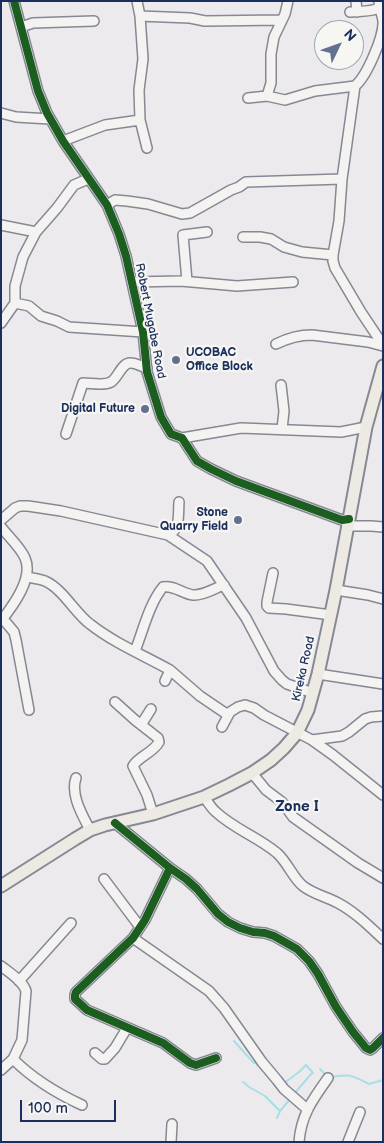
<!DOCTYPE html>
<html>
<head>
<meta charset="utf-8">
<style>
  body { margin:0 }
  #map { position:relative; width:384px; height:1143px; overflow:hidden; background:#edeaee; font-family:"Balsamiq Sans",sans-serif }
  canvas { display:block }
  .frame { position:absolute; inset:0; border:2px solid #1b2f5e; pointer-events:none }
  .north { position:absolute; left:314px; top:20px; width:50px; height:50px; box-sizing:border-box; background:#f6f6f2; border:1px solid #9ea6b7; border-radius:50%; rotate:48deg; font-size:14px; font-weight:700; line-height:20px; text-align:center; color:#1b2f5e }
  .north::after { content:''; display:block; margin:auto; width:18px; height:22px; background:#647090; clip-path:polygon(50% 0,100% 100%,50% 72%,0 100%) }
  .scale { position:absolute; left:20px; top:1100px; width:96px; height:22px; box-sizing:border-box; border:2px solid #1b2f5e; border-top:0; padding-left:6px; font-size:15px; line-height:18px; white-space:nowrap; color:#1b2f5e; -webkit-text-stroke:4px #f6f6f2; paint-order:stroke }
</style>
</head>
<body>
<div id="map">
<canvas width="384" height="1143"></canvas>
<div class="frame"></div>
<div class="north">N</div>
<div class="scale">100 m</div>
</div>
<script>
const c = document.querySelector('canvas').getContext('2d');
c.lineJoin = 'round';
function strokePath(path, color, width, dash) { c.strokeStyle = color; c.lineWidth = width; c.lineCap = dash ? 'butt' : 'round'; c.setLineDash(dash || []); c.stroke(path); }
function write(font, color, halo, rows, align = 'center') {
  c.font = font + ' "Balsamiq Sans",sans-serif'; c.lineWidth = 4.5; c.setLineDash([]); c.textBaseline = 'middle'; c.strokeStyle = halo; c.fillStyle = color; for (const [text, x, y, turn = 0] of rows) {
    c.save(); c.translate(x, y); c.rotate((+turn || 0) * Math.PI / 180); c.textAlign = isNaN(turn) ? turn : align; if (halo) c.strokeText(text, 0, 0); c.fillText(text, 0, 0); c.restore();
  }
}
const stream = new Path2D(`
  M234,1041L251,1060L254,1063
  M244,1043L247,1050
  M255,1062L281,1092
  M320,1069L327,1076
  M332,1077C351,1074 351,1075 369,1084L383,1080
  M243,1082L249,1087L265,1096L280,1111
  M283,1084L299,1072L306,1065L313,1073
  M294,1094L312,1073
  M277,1118L280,1111L291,1098`);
const minor = new Path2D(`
  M14,1L38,91L47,113L63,141L107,205L119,234L126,256L143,332L147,372L161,417L171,434L182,438L197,461L211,469L236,481L342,520L349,519
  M137,1L140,16L143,59L139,90L140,120L147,148
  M356,1L357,12
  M350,12C360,11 371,12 379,8
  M140,16L190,18L205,21L282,20
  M21,27L33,23L94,21
  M355,86L342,179L339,221L333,255V261L335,268L361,312L383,345
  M267,96L271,83V54L274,37L285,14L288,1
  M248,98L267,96L285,100L315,91L355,86C367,76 384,36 383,21C382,14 379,8 379,1
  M1,113L16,117L50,119
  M63,141L105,125L140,120
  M107,205L115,200L127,201L148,204L182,214L190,213L231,190L239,187L246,182L342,179
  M1,225L36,232
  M243,237H260L271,239L284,247L302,252L333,255
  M187,281L183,235L207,232
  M132,282L181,281L237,286L293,282
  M15,303L29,306L41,316L57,321L69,327L143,332
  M1,323L15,303V286L23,257L36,232L57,208L74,185L88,179
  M276,344C288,338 299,335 312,335L368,342L383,346
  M281,385L284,411L282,429
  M66,434L83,383C91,383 104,386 111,382C118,378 122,362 131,363C136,363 142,367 147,368
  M182,438L241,428L341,432L366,427
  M1,520L15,508L20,506H28L61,511L168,535C181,530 178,513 179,502
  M347,526H371L383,527
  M1,527C8,536 21,548 25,558C34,578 13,606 1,621
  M168,535L207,561L246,618L274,671L282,680L287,684L313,693
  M273,573L267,602V606L269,608L286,609L331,615
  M27,577C33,578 40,579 45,581C63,589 75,613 90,624C114,643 143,655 170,670L165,681
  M336,590L368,595L383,599
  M3,619L14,632L16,640L29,710
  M135,651C143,631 149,604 163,587C174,585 183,594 193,595C203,596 215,588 224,585
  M170,670L200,696L228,715
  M318,674L383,684
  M115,702L135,720L158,738L159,742C153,753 139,756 133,766L147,795L153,814
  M141,725L151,709
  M222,727L230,712L238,707L245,705L254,708L264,715L312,740L342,736L349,732L365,719L371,717L383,716
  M312,740L333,755L383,795
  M252,773L266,790L282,802L293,817L358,863L383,878
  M76,778C70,795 83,816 90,830
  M204,797C208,802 211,808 216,812C234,829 258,837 277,853C288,863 293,878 303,886C313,894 327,897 338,903C355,912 369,926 383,939
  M115,823L170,868L186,879L197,889L218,914L228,922L240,928L253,932L265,933L274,936L297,949L309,961L318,974L336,1007L353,1032L366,1048L370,1050L373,1048L383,1038
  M170,868L145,920L133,938L76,992L75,995V999L87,1010L163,1043L190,1063L196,1065L216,1058
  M104,879L140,927
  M133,938L209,991L224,1008L262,1062L277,1080L284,1089L307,1109
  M1,966C10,973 23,981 26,991L22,1040L13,1059
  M19,981L71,923
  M95,1053L102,1059H105L115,1048L127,1028
  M1,1070L13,1059C33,1079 56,1093 82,1105
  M171,1142L172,1124
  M299,1142C301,1115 313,1099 328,1078
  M348,1142L360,1112`);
const major = new Path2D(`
  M1,886L75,839L90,830L105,825L153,814L204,797L229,785L252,773L271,760L284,748L297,733L308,710L318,674L336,590L366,427L383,366`);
const cycleway = new Path2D(`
  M14,1L38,91L47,113L63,141L107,205L119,234L126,256L143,332L147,372L161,417L171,434L182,438L197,461L211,469L236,481L342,520L349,519
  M115,823L170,868L186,879L197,889L218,914L228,922L240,928L253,932L265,933L274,936L297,949L309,961L318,974L336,1007L353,1032L366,1048L370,1050L373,1048L383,1038
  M170,868L145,920L133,938L76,992L75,995V999L87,1010L163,1043L190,1063L196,1065L216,1058`);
const markers = [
  [176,360,5,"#647090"],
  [145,409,5,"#647090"],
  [238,520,5,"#647090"]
];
const streetNames = [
  ["Robert Mugabe Road",150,321,79],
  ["Kireka Road",304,669,-77]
];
const poiNames = [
  ["UCOBAC",186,353,"left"],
  ["Office Block",186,367,"left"],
  ["Digital Future",135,409],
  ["Stone",228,513],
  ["Quarry Field",228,527]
];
const quarterNames = [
  ["Zone I",297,807]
];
strokePath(stream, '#a7dfe6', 2);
strokePath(minor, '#868893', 12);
strokePath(major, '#868893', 15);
strokePath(minor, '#f4f3f2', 9);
strokePath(major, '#ede9e3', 11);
strokePath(cycleway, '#1b5e20', 8);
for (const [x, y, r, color] of markers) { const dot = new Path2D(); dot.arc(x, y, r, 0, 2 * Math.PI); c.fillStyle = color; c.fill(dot); strokePath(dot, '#f6f6f2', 2); }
write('12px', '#1b2f5e', '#f6f6f2', streetNames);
write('bold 12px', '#1b2f5e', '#f6f6f2', poiNames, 'right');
write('bold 15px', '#1b2f5e', '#f6f6f2', quarterNames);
</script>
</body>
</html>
